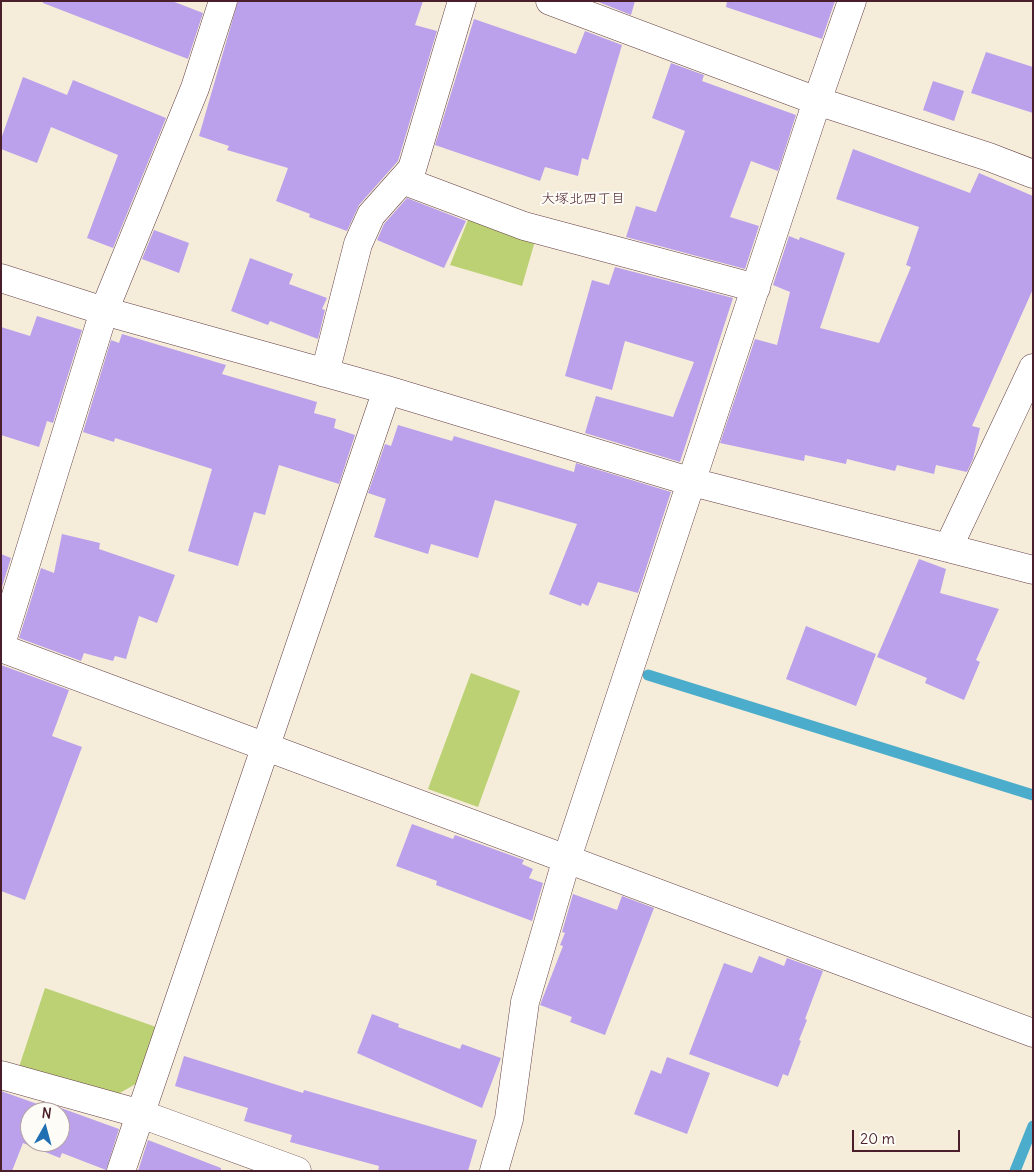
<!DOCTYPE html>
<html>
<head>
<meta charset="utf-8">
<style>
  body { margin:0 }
  #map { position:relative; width:1034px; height:1172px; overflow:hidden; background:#f5edd9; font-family:Delius,sans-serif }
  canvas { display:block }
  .frame { position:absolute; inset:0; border:2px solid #4a1f2b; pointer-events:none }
  .north { position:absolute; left:20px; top:1102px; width:50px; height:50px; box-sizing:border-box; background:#fdfcf7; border:1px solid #b5a4a5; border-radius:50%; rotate:7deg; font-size:14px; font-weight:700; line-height:20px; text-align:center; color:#4a1f2b }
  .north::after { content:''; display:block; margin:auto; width:18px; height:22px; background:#1f6fb2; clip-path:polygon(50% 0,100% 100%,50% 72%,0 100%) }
  .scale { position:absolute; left:852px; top:1130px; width:108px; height:22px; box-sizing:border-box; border:2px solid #4a1f2b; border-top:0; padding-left:6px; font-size:15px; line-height:18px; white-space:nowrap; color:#4a1f2b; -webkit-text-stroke:4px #fdfcf7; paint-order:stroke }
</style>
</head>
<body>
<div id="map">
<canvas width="1034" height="1172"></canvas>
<div class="frame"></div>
<div class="north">N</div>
<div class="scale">20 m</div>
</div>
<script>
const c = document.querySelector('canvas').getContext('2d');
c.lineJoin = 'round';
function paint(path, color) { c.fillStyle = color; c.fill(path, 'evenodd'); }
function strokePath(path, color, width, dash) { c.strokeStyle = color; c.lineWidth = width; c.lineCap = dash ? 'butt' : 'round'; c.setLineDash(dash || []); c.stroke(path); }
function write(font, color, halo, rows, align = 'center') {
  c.font = font + ' Delius,"Klee One",sans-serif'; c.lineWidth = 4; c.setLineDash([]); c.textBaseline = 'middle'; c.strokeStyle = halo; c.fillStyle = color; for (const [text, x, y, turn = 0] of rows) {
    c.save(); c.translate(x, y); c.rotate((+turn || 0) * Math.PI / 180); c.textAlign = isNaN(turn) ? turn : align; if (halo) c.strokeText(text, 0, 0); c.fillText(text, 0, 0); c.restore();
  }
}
const green = new Path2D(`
  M470,215L537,234L522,286L450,265Z
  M471,673L520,691L478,807L428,789Z
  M45,988L159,1028L141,1081L118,1094L19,1067Z`);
const stream = new Path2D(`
  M648,675L1033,795
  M1015,1171L1033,1126`);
const building = new Path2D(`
  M43,1H172L203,13L188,59L43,3Z
  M238,1H423L415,25L437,31L398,161L359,205L347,231L309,217L310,214L276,201L288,168L227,150L229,146L199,136Z
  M596,1H635L631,15Z
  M727,1H835L822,39L726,7Z
  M474,19L576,54L585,31L622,45L588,160L582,158L578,176L545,167L540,181L435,145Z
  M986,52L1033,67V113L971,93Z
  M671,63L704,75L702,81L796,115L778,171L751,161L730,217L759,226L745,269L626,237L636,206L656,212L685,131L652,118Z
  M23,77L67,95L73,80L166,118L113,248L87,238L118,155L51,127L37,163L1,149V139Z
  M933,81L964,91L954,121L923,110Z
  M853,149L970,193L979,173L1033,196V289L972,426L980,428L973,459L967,472L936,465L934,474L897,465L895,471L847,459L846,464L805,455L804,461L720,443L755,339L777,345L790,292L773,285L789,236L799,240L800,237L845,253L820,328L879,343L911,267L906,265L919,227L836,199Z
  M407,198L466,221L444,268L377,240L384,224Z
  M154,230L189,243L179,273L142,259Z
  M250,258L293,274L289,284L327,298L322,309L325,310L318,339L270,321L268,325L231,311Z
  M615,267L733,298L680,462L585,433L596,396L673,417L694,362L625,341L612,390L565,376L592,280L609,285Z
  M37,316L82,330L53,423L47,421L39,447L1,435V327L30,336Z
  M122,334L226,365L222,374L317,402L314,413L336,419L334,428L355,435L339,484L279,465L265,515L254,512L238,566L188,551L212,469L115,438L114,442L83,432L111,340L119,343Z
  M398,425L452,441L454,436L574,472L576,463L671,492L638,593L598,582L588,606L582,603L581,606L549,594L577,524L495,500L478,558L431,544L428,554L374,537L386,499L368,493L385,444L391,446Z
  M62,534L100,543L99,549L175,575L157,623L139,616L126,659L115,656L113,661L84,653L81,661L19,638L41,568L54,573Z
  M1,554L11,558L1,590Z
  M919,559L946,569L940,593L999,609L976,660L980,662L964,700L925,683L927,678L877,657Z
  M806,626L876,654L856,706L786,679Z
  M1,665L69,690L52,736L82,747L25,900L1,891Z
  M412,824L453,839L455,835L524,860L522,864L533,869L529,878L543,883L532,921L436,885L437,881L396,866Z
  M573,894L617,910L622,896L654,908L605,1035L570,1022L572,1017L540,1005L563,946L560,945L565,933L562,932Z
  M759,956L784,966L787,958L823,971L805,1019L807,1020L799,1040L801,1041L788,1076L783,1074L778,1087L689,1054L724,963L752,973Z
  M372,1014L399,1024L398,1027L460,1049L462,1044L501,1058L482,1108L357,1053Z
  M184,1056L303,1093L304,1090L477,1140L468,1171H378L379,1166L290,1142L292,1135L244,1121L248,1108L175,1086Z
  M667,1057L710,1073L687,1134L634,1114L651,1070L661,1074Z
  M1,1091L54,1110L56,1106L61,1108L119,1129L106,1170L62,1153L60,1158L23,1143L12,1171H1ZM30,1112H60V1142H30Z
  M148,1140L221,1168V1171H138Z`);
const street = new Path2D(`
  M550,1L817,101L989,157L1033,174
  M402,180L524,226L756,288
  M1,278L104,311L387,390L692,482L1033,570
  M325,373L358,244L371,215L412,169L462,1
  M948,548L1033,368
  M1,644L104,311L195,88L223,1
  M1,648L1033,1033
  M1,1075L141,1114L297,1171
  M121,1171L387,390
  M494,1171L509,1119L525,1002L567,858L817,101L852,1`);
const neighbourhoodNames = [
  ["大塚北四丁目",583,199]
];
paint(green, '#bcd174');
strokePath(stream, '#4caccb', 11);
paint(building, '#bba1eb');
strokePath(street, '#643e45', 29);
strokePath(street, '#fff', 28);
write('14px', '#4a1f2b', '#fdfcf7', neighbourhoodNames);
</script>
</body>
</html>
